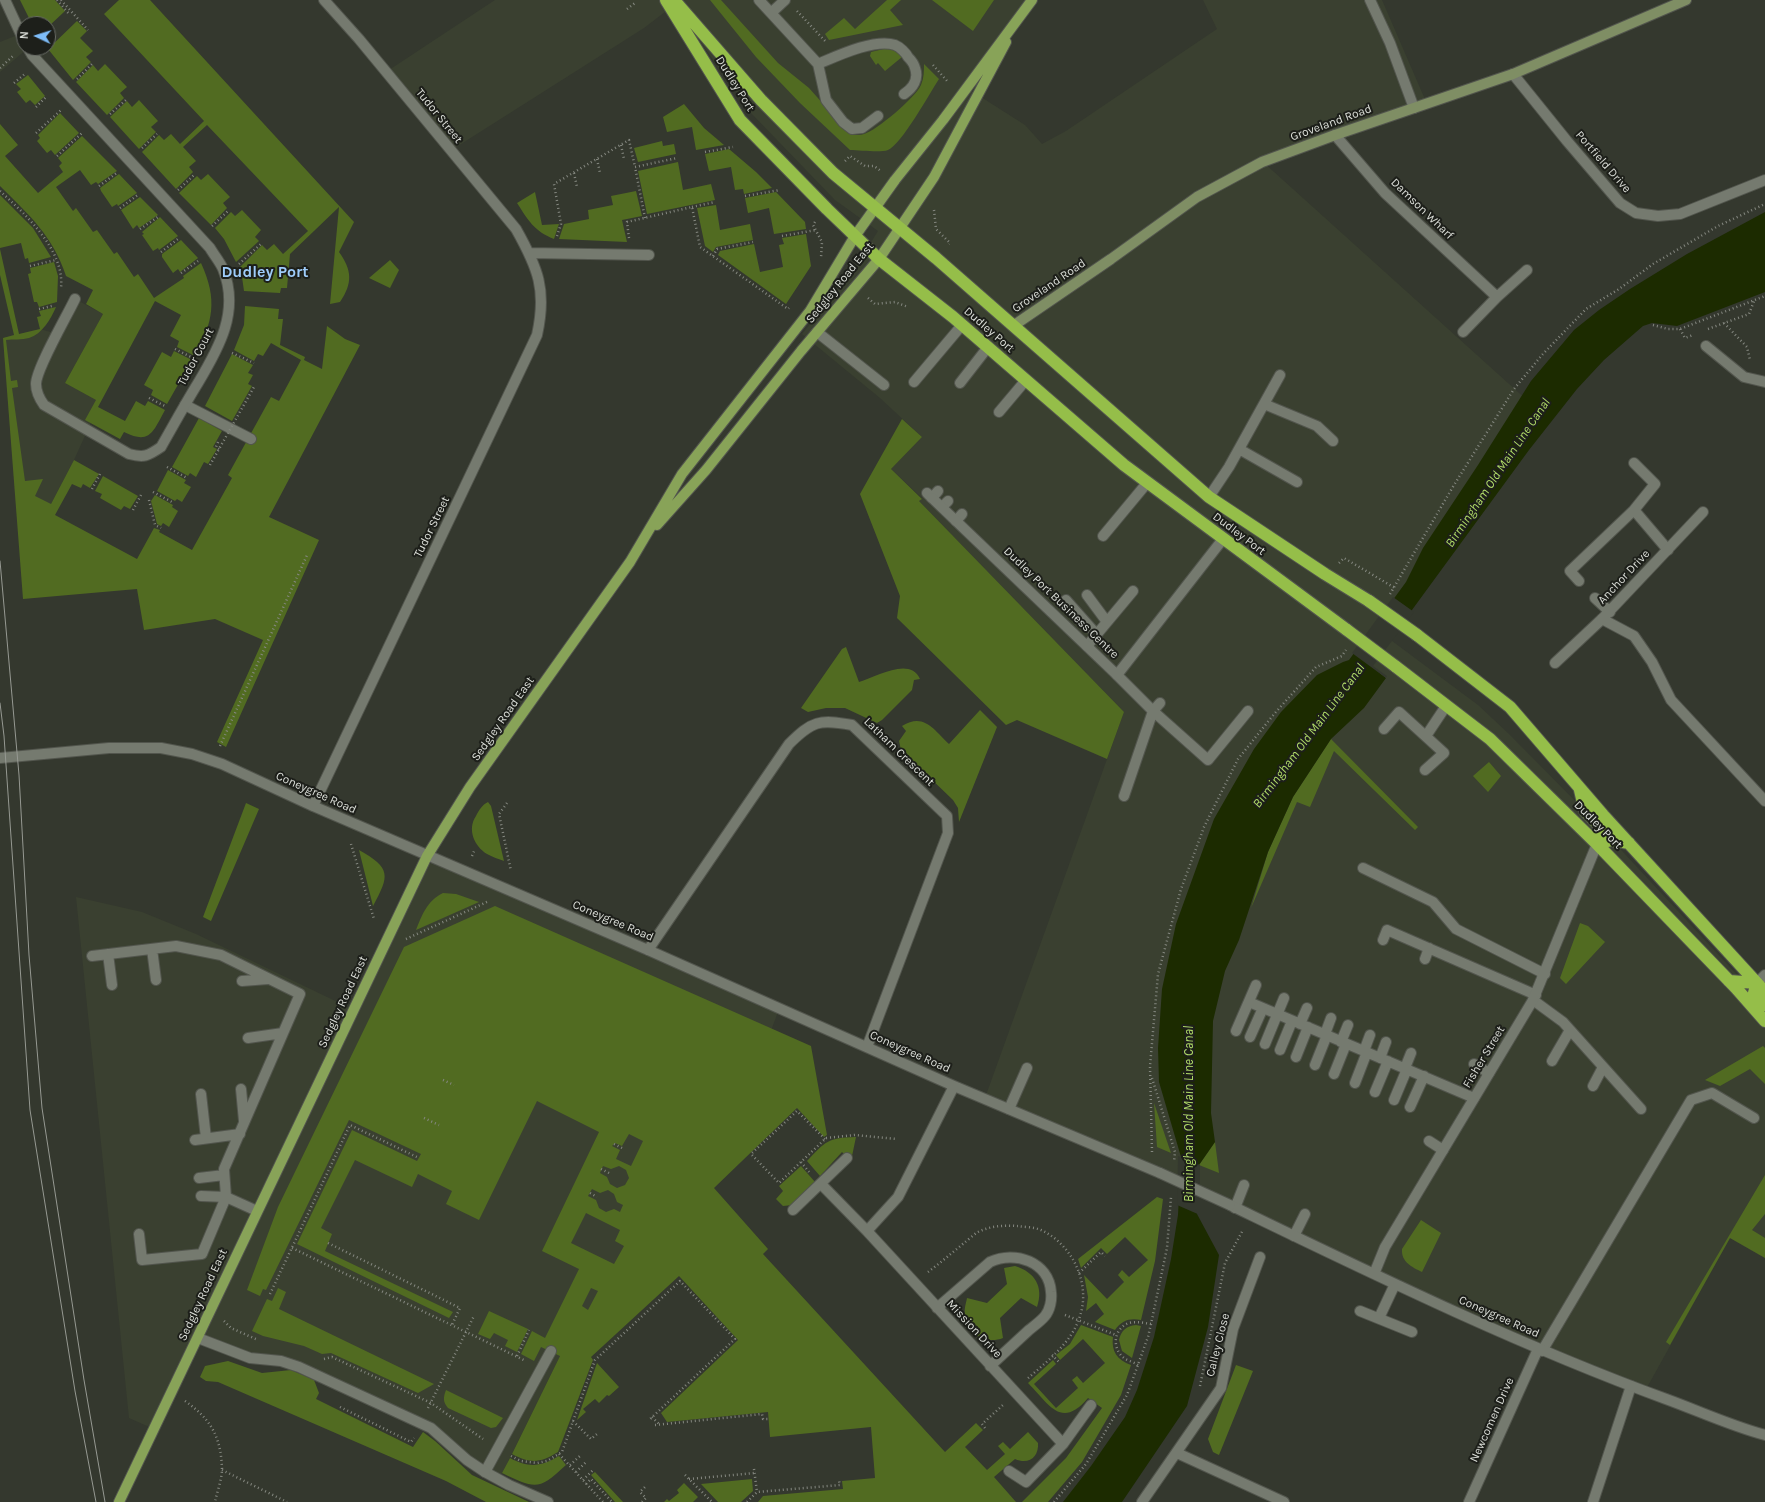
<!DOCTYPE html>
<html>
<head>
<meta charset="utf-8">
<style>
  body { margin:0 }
  #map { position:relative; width:1765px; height:1502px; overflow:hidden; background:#34382e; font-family:Karla,sans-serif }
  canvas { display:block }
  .north { position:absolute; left:16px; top:16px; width:40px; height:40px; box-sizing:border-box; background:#1d1f1a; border:1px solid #696c66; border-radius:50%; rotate:274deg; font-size:11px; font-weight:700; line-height:16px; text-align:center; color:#dcdfd9 }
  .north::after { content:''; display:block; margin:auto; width:14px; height:18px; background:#7ebdf9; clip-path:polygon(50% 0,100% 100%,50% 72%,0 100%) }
</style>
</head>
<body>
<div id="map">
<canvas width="1765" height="1502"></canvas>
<div class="north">N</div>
</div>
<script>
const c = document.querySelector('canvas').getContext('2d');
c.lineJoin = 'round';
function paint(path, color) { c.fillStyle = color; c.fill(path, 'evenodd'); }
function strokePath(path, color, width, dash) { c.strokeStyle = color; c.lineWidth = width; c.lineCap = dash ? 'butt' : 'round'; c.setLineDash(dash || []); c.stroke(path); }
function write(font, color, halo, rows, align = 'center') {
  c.font = font + ' Karla,sans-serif'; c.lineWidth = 4; c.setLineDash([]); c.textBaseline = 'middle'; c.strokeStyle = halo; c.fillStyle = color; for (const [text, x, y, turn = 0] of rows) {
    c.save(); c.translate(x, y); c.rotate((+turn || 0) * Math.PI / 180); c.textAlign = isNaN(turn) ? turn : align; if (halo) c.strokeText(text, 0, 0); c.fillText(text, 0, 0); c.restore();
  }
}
const built = new Path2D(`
  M495,0H1032L970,90L1025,125L1042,144L1066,131L1217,29L1203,0H1382L1427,104L1263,162L1539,411L1384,635L1478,705L1509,734L1585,811L1765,1005V1258L1730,1238L1645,1391L985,1098L1124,712L919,501L922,498L891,469L922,437L880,398L802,334L850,276L878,231L835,200L751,113L674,5L644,28L450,151L386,72Z
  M20,34L28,48L0,72V42Z
  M75,299L103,314L65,383L96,400L98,407L74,460L51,504L17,518L3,338L40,329L57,334Z
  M427,856L779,1009L772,1028L595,1309L560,1356L499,1480L431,1428L299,1367L250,1358L198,1338L154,1429L129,1418L76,897L142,912L196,934L354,1010Z`);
const green = new Path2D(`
  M20,0H55L65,11L48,27V24H32Z
  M119,0H150L354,222L339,252C352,270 353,283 340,302L330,304L339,207L290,254L287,288H281L280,293L244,291L242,277L239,268L262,245L267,250L274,244L283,254L308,231L207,125L183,147L196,161L189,167L193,172L176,189L142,152L159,135L164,140L171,134L180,144L204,121L104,14Z
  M710,0H721L778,63L809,88L849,133C855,135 859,136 864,134C876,131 916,97 921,85C924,78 924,71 924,64L939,79C930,93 901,145 888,150C880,153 860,150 850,150L800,103L756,57Z
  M887,0H901L890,10L903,25L829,40L825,34L844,18L855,29Z
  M932,0H994L973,31Z
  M77,21L87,31L80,38L93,51L86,57L91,62L73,80L48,49Z
  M892,47L902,57L885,71L878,63L876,65L870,56L871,52Z
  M105,64L127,87L120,93L124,98L107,115L76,82L93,65L98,71Z
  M28,75L45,96L35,105L30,100L26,103L17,92L21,89L16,84Z
  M139,100L158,121L151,127L156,132L139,149L110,117L127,101L132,107Z
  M684,104L704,128L724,145L696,150L692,127L667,132L663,117Z
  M60,113L79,133L55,155L51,150L47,153L37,141L40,138L38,135Z
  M0,124L18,145L5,156L38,193L63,172L59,166L62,163L58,158L82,136L117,171L98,184L96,182L91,185L80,170L56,187L73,211L76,208L93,232L97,230L114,254L117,252L134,277L138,274L154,298L184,278L183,276L201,263C218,300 213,322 195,356L177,347L179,341L170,336L181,315L155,301L98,407L125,421L136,401L145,406L148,401L165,410C153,432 150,445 124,432L120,439L85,420L96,400L65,383L103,314L86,304L93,290L66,276C52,235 30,216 0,186Z
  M662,141L663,146L674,144L676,154L638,162L634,148Z
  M729,149L756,172L772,188L744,194L743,189L735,190L731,167L709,171L705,154Z
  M678,162L683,190L711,184L715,200L647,214L638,171Z
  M119,174L137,193L118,206L117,204L112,207L101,191L100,188Z
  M208,174L230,197L223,203L227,208L211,225L179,193L197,176L201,180Z
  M636,191L642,216L622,220L627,242L559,239L564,224L589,219L588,210L613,205L611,196Z
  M535,192L542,225L559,224L554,239C534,231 528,220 517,203Z
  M776,192L805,222L806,229L774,234L769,208L748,213L745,198Z
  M0,195L33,228L51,257L29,263L28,258L25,259L21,243L0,248Z
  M140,197L158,215L139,228L137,225L133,229L121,210Z
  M716,205L720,230L750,224L753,240L716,247L713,252L705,246L697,208Z
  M242,210L261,230L255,237L259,241L236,262L224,239L215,228L231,212L235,216Z
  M160,217L178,236L159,250L158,248L153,251L142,235L144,234L142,232Z
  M806,234L811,266L786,304L718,255L720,251L754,244L760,272L783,267L779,245L784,244L782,238Z
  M181,240L198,258L180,272L178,269L173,273L162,257V254Z
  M0,249L19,334L40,329L37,317L41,316L39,311L56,307C51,319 42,334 29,338C22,340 13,339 6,340L11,381L17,380L18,387L12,388L25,481L43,479L35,496L51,504L74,460L99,474L90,488L83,484L81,488L72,484L55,515L137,559L154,528L160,530L159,532L192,550L232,478L228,475L271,397L279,401L301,360L271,343L263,356L258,354L254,361L234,350L244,325L245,306L279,309L278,319H283L280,345L305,357L304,360L322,369L327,326L345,339L360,345L269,517L319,540L226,747L217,742L263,640L215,619L144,630L137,589L23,599L3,338L14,335L0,275Z
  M390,260L399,270L390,288L369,278Z
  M54,262L58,276L57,302L39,307L37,302H34L28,274L31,273L30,268Z
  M174,351L192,360L167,404L151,395L153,390L144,385L162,352L171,357Z
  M232,354L253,365L248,373L253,375L248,384L252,386L232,421L205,406Z
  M199,418L222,431L213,447L217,449L208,464L204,462L196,477L190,473L188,476L172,467Z
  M902,419L922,437L891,469L922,499L919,501L1124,712L1107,759L1017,720L1006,725L897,618L900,596L860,494Z
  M168,470L186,480L184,483L191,487L182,502L177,499L175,501L157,491Z
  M103,476L138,496L130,509L124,506L121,510L100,498L102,494L95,491Z
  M155,495L173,505L172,507L178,511L169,527L163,523L161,526L157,524L151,501Z
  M846,647L859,682C876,677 910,656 920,679L914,680L912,690L882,720L877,723L845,708H826L808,712L801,708L842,649Z
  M980,710L997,727L959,822L958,808L953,800L901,750L899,741L906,731L902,726C924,712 934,730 949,744Z
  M1331,739L1418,827L1415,830L1334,751L1310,807L1297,802L1251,908L1268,852L1293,797Z
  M1489,762L1501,776L1488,792L1473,776Z
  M488,802L491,806L504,861C499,859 492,857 487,854C474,846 467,829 476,816C479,810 482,805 488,802Z
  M246,803L259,809L211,921L203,917Z
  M359,850C391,868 390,875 373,906Z
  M443,893L456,894L479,902L416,930C422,915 427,901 443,893Z
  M495,906L811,1046L827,1135L824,1137L797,1108L714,1188L768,1249L763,1254L945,1452L976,1423L983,1430L965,1447L987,1470L1005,1454L998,1446L1003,1442L1010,1449L1028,1432L1038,1443C1039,1457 1029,1465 1015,1459L994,1477L1016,1502H758L763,1496L843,1489L842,1481L875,1478L871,1427L770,1437L768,1412L667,1422L661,1413L738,1340L679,1276L591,1357L593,1360L558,1452C540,1463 531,1464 512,1454L560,1356L541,1347L534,1361L521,1354L532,1331L545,1338L579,1269L542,1251L599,1132L537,1101L479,1220L446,1204L452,1191L418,1174L412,1187L355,1160L321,1228L332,1234L325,1251L453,1312L449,1318L297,1244L352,1130L417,1161L421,1154L349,1120L266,1290L263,1289L260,1296L247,1290L278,1207L404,947ZM629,1134L643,1141L631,1166L616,1159L620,1150L612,1146L615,1143L622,1146ZM603,1166L611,1169L619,1166L626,1170L629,1178L625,1185L617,1188L610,1184L607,1177L600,1173ZM592,1189L600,1193L608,1190L614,1194L617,1202L623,1205L620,1212L614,1209L606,1212L599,1208L596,1200L588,1196ZM586,1213L620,1230L615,1241L624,1246L614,1264L571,1243ZM591,1288L598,1291L588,1310L582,1306Z
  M1580,923L1588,926L1605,942L1566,984L1560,978Z
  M1763,1046L1765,1048V1084L1750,1069L1720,1086L1705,1080Z
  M1154,1103L1171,1153L1157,1147Z
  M856,1137L851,1161L842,1152L820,1176L807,1161C826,1141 827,1138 856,1137Z
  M1215,1142L1219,1173L1199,1165Z
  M801,1166L815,1182L793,1205L783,1206L776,1199L783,1191L779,1186Z
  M1765,1175V1214L1752,1230L1765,1238V1258L1730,1238L1670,1345L1666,1342Z
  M1157,1197L1163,1199L1155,1261L1141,1320C1130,1318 1122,1320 1115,1330L1095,1322L1104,1314L1096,1303L1086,1311L1088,1297L1084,1275L1107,1299L1124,1282L1118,1275L1122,1270L1129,1277L1148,1260L1125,1237L1107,1254L1101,1248L1081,1268L1078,1259Z
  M1421,1220L1441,1233L1422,1272C1412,1267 1401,1262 1402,1249Z
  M1015,1266C1035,1272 1044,1287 1037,1307L1021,1298L1000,1318L1003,1338C986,1345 965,1334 965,1314C964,1309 966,1303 967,1298L987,1303L1007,1284L1004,1268Z
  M278,1288L286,1292L279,1309L434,1384L418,1393L331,1353L322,1354L304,1346L263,1336L252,1331L267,1299L272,1301Z
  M489,1311L528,1329L517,1352L505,1346L508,1340L494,1333L490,1339L478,1334Z
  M1081,1325L1113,1337C1111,1351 1117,1360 1131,1365L1121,1395L1082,1462L1048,1502H1022L1066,1458L1102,1408L1088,1398C1061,1430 1049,1404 1028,1383L1053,1360L1056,1364L1034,1384L1056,1408L1078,1388L1072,1380L1077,1376L1083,1383L1105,1363L1083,1339L1060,1360L1056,1355L1070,1344Z
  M1136,1325L1141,1326L1132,1358L1122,1351L1119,1340C1121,1331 1126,1326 1136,1325Z
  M228,1361L262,1373L291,1370L314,1380L319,1393L316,1399L413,1447L423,1432L435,1441L472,1475L529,1502H486L446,1481L218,1382L206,1381L200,1377L205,1366Z
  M597,1363L619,1387L609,1396L607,1395L599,1403L595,1399L583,1409L586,1412L577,1420Z
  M1236,1365L1253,1371L1219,1455L1213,1452L1208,1439Z
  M446,1390L497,1415L503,1418L496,1427L491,1428L448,1408C443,1402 443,1398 446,1390Z
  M559,1456L566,1465C538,1491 536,1489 502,1473L510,1458C529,1468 540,1467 559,1456Z
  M595,1472L623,1502H615L591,1475Z
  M752,1479L753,1491L741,1502H718L701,1484Z
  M684,1483L698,1497L693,1502H664L667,1499L669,1501L679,1493L677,1490Z`);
const water = new Path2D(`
  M1765,212V292L1677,326L1652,323L1643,326L1604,360L1577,389L1529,450L1371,666L1386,678L1364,708L1331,739L1293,797L1268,852L1239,940L1225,971L1213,1021L1211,1113L1215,1142L1199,1165L1197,1214L1219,1255L1208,1327L1187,1406L1122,1502H1063L1091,1466L1125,1417L1137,1390L1154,1337L1171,1259L1178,1215L1181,1157L1159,1082L1158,1048L1162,989L1176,924L1214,819L1254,749L1281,712L1317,675L1343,662L1349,660L1406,582L1423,548L1478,465L1531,381L1574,330L1599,310L1630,289L1687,254Z`);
const pier = new Path2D(`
  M1393,597L1414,612L1373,666L1387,676L1386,678L1352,653Z
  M1178,1156L1200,1165V1215L1177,1205Z`);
const path = new Path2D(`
  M57,0L70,15
  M61,0L88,30
  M627,9L635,3
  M797,11L826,42
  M933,65L948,82
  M0,68L13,56
  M77,79L92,64
  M14,83L26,73
  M36,107L47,96
  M110,114L126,100
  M36,133L61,110
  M621,145L624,159
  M142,148L157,134
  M705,152L733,147
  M57,156L82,133
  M597,159L600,173
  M845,161L850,156L865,166H874L881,171
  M574,173L577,187
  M99,186L118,172
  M178,190L195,174
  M0,191C25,214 65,250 61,288
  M745,196L780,190
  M692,207L715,202
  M120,208L139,194
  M934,210L936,229L950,243L949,244
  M645,218L635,167L677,158
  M815,222L813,225L822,242L821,258
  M212,226L229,210
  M140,229L158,217
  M557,236L561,224L554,184L629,140L635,167
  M782,236L816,230
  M629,238L627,222L692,207L700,247L788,309L789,308
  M161,252L178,239
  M713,256L717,249L753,242
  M239,264L261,244
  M30,266L56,260
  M181,273L198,261
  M868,298L875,304L895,302L908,307
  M39,309L52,306
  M1724,323L1747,347L1750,360
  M1653,325L1668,329H1680L1765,296
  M1680,329L1685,338L1693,335
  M1708,329L1749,314L1754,301
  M175,349L193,358
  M232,353L254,363
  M149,398L165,406
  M218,442L216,447L219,449
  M167,467L187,478
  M92,489L101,472
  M153,492L174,503
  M149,500L155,525L161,528
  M133,510L141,495
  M1339,563L1344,558L1395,588
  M1390,594L1454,485L1514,389L1542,355L1586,309L1619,289L1653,264L1718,226L1765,204
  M220,746L308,553
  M507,803L499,814L511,871
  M351,844L374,919
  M472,856L475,849
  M406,939L489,901
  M1152,1078L1175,1152L1174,1162
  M443,1080L454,1085
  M424,1118L439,1125
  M825,1139L797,1111L751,1154L779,1183L825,1139L826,1138L855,1135L897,1139
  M614,1144L622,1148
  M1152,1152L1150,1066L1158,974L1181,889L1204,827L1238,759L1275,713L1316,667L1342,656L1346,650
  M801,1162L809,1172
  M601,1169L609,1173
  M590,1193L597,1197
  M328,1243L460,1308L452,1325
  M292,1248L526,1361
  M928,1272C940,1263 952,1253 964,1243C968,1240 973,1235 978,1232C990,1226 1004,1225 1017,1226C1024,1227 1034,1227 1041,1230C1072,1244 1091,1283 1080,1316C1072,1343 1046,1362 1026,1380
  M1079,1273L1101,1252L1105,1256
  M270,1294L350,1125L419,1158
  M1065,1315L1116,1335
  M224,1321L231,1328L258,1340
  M1052,1355L1059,1362
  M517,1356L529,1330
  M324,1359L332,1357L431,1403L483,1439
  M1138,1365C1134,1362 1128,1361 1124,1358C1111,1348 1114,1328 1129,1323C1136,1321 1144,1323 1151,1324
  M1200,1386L1225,1263L1243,1230
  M185,1401C211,1419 221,1437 222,1469C222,1479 217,1492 215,1502
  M340,1407L411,1442L414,1438
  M428,1408L474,1316
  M652,1417L659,1424
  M573,1421L591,1439L597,1434
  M655,1425L762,1414L763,1419H768
  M985,1428L982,1424L1003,1405
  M559,1454L603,1502
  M511,1456L521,1461L537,1463L547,1461L562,1452L595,1360L680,1281L735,1339L649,1420
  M570,1465L580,1456
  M754,1469L757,1492
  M222,1470L287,1502
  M576,1472L586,1462
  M685,1475L712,1502
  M689,1479L755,1473
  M583,1480L593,1470
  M586,1484L591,1479L612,1502
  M642,1502L646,1498L640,1492L646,1486
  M747,1502L757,1492L840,1485L839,1481
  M1054,1502L1086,1464L1127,1395L1148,1337L1151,1324L1167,1248L1171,1197`);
const lane = new Path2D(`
  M759,0L818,64
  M1370,0L1390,43L1414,108
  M771,13L785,0
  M878,116L862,128L852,129L843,122L826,100L818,64C837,56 875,38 895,45C900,47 906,53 908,57C911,60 914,64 915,68C919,79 913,88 904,94
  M817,332L884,385
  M914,382L962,325
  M960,383L988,347
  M1264,404L1317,426L1333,441
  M185,405L251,439
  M999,412L1026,380
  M1239,449L1297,482
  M1634,463L1655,484L1634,510
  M927,493L932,498L938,491
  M1209,497L1229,467L1280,375
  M942,507L948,501
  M956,521L962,514
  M1103,536L1147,483
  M1579,581L1570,571L1634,510L1668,550
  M1087,595L1107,622
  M1595,598L1610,612
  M1066,600L1097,635
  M1087,646L1133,591
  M1555,663L1602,619
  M1117,675L1153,711L1124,796
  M1160,703L1153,711L1208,760L1248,711
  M1384,729L1399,712L1444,753L1425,770
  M1426,736L1446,706
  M1363,868L1433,902L1456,929L1545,974
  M1383,940L1387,930L1536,995
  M152,949L156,980
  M108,954L112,985
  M92,956L176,946L221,955L300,994L224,1169L226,1197L201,1196
  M1425,959L1429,948
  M242,981L268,979
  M1533,1000L1563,1022L1641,1109
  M1249,1002L1474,1098
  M1300,1024L1307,1008
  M1236,1031L1256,985
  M1325,1034L1331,1018
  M1250,1037L1263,1008
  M248,1038L283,1033
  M1341,1042L1348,1025
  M1265,1044L1284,998
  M1280,1050L1292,1021
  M1364,1051L1370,1035
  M1296,1057L1308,1027
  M1380,1058L1386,1042
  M1552,1061L1570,1030
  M1474,1064L1489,1073
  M1315,1065L1327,1035
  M1405,1068L1411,1053
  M1334,1074L1346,1044
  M1355,1083L1367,1052
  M1593,1086L1603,1067
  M241,1089L244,1121
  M1375,1092L1388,1061
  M201,1094L206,1138
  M1394,1100L1407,1069
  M1410,1107L1424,1076
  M1009,1109L1027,1068
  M195,1140L240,1134
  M1429,1141L1443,1150
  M199,1178L224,1175
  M1235,1208L1244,1185
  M139,1234L142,1260L202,1254L226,1197L257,1211
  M1294,1236L1305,1214
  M1542,1351L1691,1100L1712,1093L1754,1118
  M548,1502L509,1485L485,1472L551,1351
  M1593,1502L1631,1386`);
const street = new Path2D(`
  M5,0L24,41
  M28,48L32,55L210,248C214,255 220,262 223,269C240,311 219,348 198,383C185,404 173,426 161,447C148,456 144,458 129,454L44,405C39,398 36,392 36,384C36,369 67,316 75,299
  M1513,74L1567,141L1620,203L1636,213L1658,216L1680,214L1765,180
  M1335,135L1385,193L1497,297
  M529,253L649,255
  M1463,332L1497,297L1527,270
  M1706,346L1744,377L1765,382
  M932,498L1117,675L1223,539
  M1703,512L1602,619L1634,636L1652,662L1671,700L1765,801
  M0,758L109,748H161L192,754L222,764L313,806L648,950L954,1086L1160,1173
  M313,806L537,335C547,290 538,268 516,229L359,39L324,0
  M648,950L789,744C812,721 819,719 852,725L947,816L948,833L867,1047
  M1757,983L1765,975
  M821,1184L867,1231L1063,1444
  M1230,1205C1373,1274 1516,1344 1666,1399C1699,1411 1731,1426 1765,1435
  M793,1210L847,1158
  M867,1231L898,1197L954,1086
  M1374,1274L1385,1247L1533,1000L1597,844
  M937,1308L990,1262C1015,1250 1049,1262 1051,1292C1052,1300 1050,1310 1045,1316C1041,1321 1034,1326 1029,1330C1016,1342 1003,1354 990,1366
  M1360,1311L1412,1332
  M1379,1318L1395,1284
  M198,1338L250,1358L281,1361L299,1367L431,1428L467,1460L485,1472
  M1177,1453L1284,1502
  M1009,1471L1026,1482L1063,1444L1091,1405
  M1142,1502L1221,1388L1233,1329L1260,1257
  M1469,1502L1538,1349`);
const secondary = new Path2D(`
  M1013,326L1111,259L1197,197L1262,162L1335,135L1513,74L1686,0`);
const primary = new Path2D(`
  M657,525L706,470L801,351L879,259L934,177L1006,42
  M119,1502L427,856L470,787L630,562L682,474L810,311L855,236L895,180L943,120L1032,0`);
const highway = new Path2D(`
  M666,0L740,120L827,209L879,259L953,317L1124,465L1347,630
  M674,0L761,100L833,173L936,258L1209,497L1325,574L1369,601
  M1417,635L1510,707L1603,815L1765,992
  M1395,666L1490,739L1597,844L1736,988L1765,1021
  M1580,790L1585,811L1601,827L1597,844
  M1597,844L1611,840L1629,843
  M1729,981L1757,983L1754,993L1765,1005`);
const tram = new Path2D(`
  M0,561L19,775L29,955L42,1108L84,1380L105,1502
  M0,703L4,736L30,1110L75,1391L96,1502`);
const pathBridge = new Path2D(`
  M210,465L254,387`);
const streetBridge = new Path2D(`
  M1160,1173L1230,1205`);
const highwayBridge = new Path2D(`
  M1369,601L1417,635
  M1347,630L1395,666`);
const streetNames = [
  ["Dudley Port",735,84,58],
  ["Tudor Street",439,116,51],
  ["Groveland Road",1331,123,-20],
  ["Portfield Drive",1603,162,49],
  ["Damson Wharf",1422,209,44],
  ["Sedgley Road East",840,283,-51],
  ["Groveland Road",1049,286,-34],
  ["Dudley Port",989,330,41],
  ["Tudor Court",196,357,-62],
  ["Tudor Street",432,527,-64],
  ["Dudley Port",1239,534,37],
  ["Anchor Drive",1624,577,-47],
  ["Dudley Port Business Centre",1061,603,44],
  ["Sedgley Road East",503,719,-55],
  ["Latham Crescent",899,752,44],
  ["Coneygree Road",316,793,24],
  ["Dudley Port",1598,825,45],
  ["Coneygree Road",613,921,23],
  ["Sedgley Road East",343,1002,-65],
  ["Coneygree Road",910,1052,24],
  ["Fisher Street",1484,1057,-59],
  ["Sedgley Road East",203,1295,-65],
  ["Coneygree Road",1499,1317,24],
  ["Mission Drive",974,1329,47],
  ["Calley Close",1218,1345,-76],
  ["Newcomen Drive",1492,1420,-66]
];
const waterNames = [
  ["Birmingham Old Main Line Canal",1498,473,-56],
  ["Birmingham Old Main Line Canal",1309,736,-53],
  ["Birmingham Old Main Line Canal",1189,1114,-90]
];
const districtNames = [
  ["Dudley Port",265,272]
];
paint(built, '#3a4030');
paint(green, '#516b21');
paint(water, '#1c2b00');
paint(pier, '#34382e');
strokePath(lane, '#52554d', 12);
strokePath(street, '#52554d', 12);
strokePath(secondary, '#52554d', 12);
strokePath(primary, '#52554d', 12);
strokePath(highway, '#52554d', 14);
strokePath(path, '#858880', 2.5, [1, 3]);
strokePath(lane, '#757a6f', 10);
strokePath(street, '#757a6f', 10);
strokePath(secondary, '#7f8e64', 10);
strokePath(primary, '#88a358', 10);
strokePath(highway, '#95be49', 12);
strokePath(tram, '#969992', 1);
strokePath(streetBridge, '#52554d', 12, []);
strokePath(highwayBridge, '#52554d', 14, []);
strokePath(pathBridge, '#858880', 2.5, [1, 3]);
strokePath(streetBridge, '#757a6f', 10);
strokePath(highwayBridge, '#95be49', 12);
write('12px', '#dcdfd9', '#1d1f1a', streetNames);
write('italic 13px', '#b0db68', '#1d1f1a', waterNames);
write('bold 16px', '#9eccf9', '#1d1f1a', districtNames);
</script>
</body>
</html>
